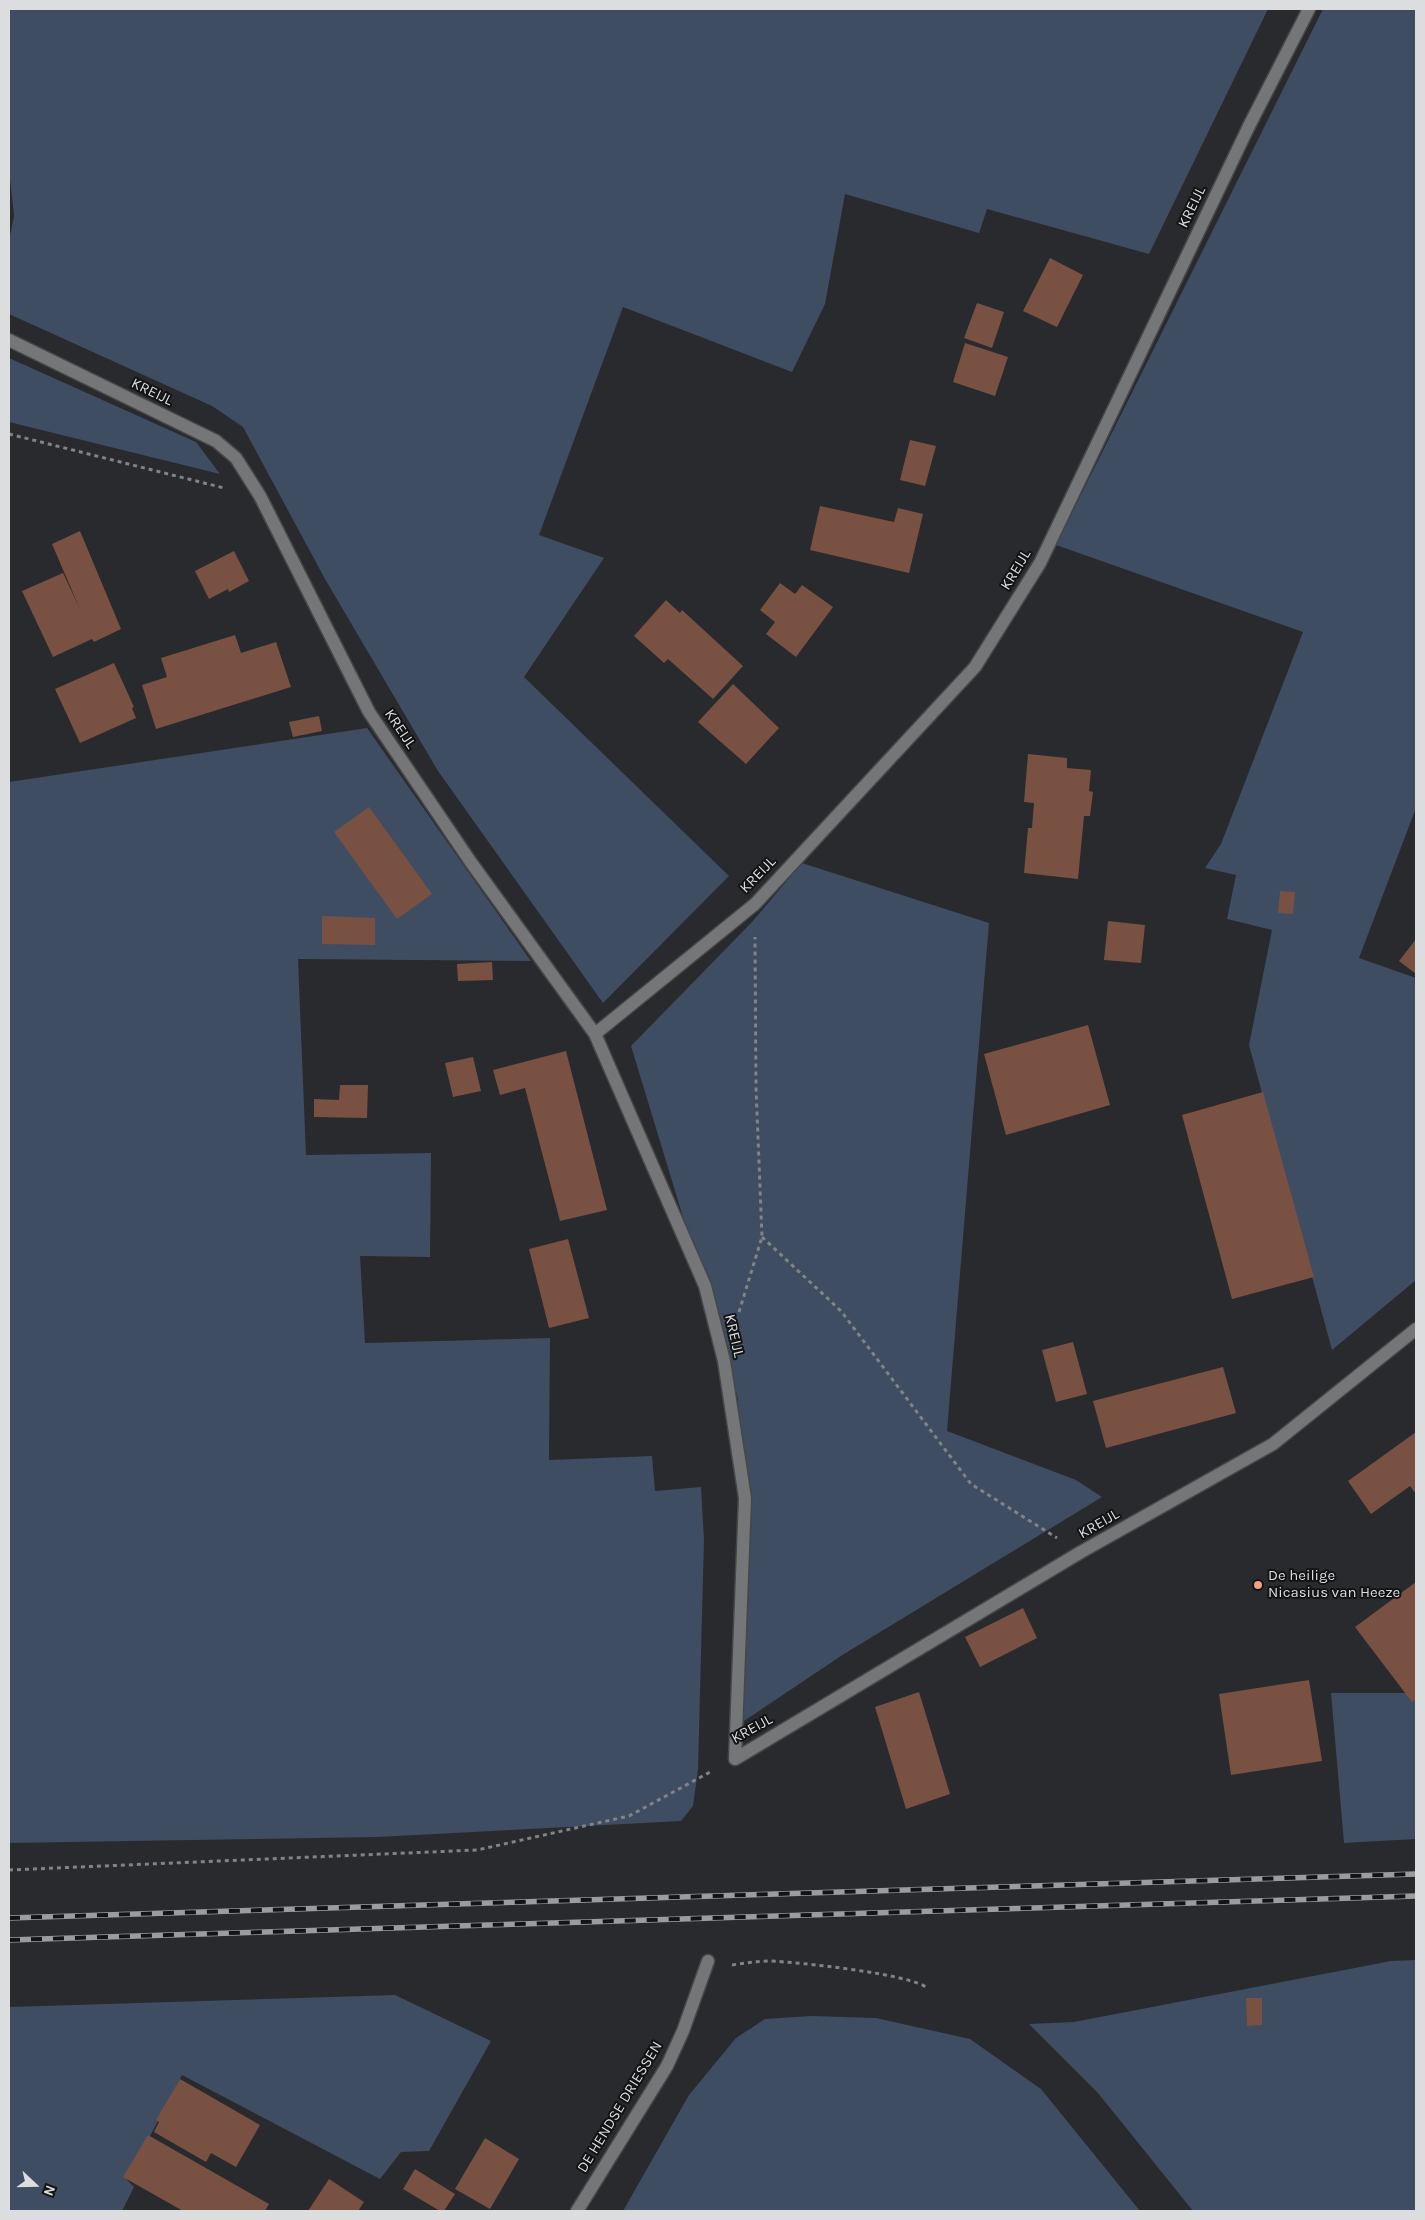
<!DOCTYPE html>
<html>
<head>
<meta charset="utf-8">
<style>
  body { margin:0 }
  #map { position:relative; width:1425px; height:2220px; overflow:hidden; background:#292a2d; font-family:Karla,sans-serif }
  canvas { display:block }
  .frame { position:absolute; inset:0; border:10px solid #dcdddf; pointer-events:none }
  .north { position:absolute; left:10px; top:2160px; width:50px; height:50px; -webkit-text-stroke:4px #121314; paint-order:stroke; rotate:111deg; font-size:14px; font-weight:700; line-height:20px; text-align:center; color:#dcdddf }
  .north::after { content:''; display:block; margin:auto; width:18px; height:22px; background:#dcdddf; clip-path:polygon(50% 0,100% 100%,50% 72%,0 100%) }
</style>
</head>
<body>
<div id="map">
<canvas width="1425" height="2220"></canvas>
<div class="frame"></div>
<div class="north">N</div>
</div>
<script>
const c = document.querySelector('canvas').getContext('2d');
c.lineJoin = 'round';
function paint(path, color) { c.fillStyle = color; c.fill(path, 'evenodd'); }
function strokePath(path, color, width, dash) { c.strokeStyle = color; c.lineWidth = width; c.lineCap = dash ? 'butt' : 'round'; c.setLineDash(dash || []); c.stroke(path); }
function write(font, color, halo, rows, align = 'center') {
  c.font = font + ' Karla,sans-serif'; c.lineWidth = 4; c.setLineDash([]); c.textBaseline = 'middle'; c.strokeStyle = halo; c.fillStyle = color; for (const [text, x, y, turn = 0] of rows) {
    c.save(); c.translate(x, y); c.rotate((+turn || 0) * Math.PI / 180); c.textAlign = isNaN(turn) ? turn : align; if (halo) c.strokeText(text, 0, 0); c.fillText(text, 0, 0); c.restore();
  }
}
const green = new Path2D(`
  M9,9H1268L1149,254L987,209L979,233L845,194L825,304L792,372L623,307L539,535L604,558L524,677L729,876L603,1003L438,771L325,579L243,427L212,406L9,314V241L14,216L9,170Z
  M1323,9H1416V808L1359,958L1416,978V1280L1332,1350L1249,1045L1272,930L1227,919L1236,875L1205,868L1221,844L1303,632L1056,545Z
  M9,358L196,442L220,474L9,422Z
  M367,728L531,961L298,959L306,1155L431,1153L430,1257L360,1256L365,1343L550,1338L549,1460L652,1456L655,1491L701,1487L704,1540L698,1769L693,1806L681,1821L378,1837L9,1843V782Z
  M802,863L989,923L947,1431L1076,1480L1102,1497L844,1654L741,1723L738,1398L631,1046L752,922Z
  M1331,1693H1416V1839L1344,1843Z
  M1416,1960V2211H1193L1098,2093L1029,2024L1074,2022L1391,1961Z
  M395,1995L491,2041L429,2151L401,2152L380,2179L182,2075L127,2180L134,2187L122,2211H9V2007Z
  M812,2016L876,2018L970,2039L1041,2089L1140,2211H623L689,2095L736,2038L765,2019Z`);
const building = new Path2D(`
  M1050,258L1083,275L1057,327L1023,311Z
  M977,303L1004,312L992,348L964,338Z
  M965,343L1008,357L995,396L953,382Z
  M910,440L936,446L925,486L900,480Z
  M820,506L894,522L898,508L923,514L909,573L810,550Z
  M80,531L121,629L94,642L92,639L53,657L22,591L63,573L80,609L52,544Z
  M234,551L249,581L229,592L228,589L209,599L195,571Z
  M780,583L795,594L802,585L833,607L796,657L766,634L775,622L760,610Z
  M666,600L680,613L682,610L743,666L713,699L668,659L664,663L634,636Z
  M235,635L241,653L276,642L291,687L156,729L142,685L167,677L161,658Z
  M114,663L134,707L132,708L136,718L80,743L55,689Z
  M733,684L779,728L746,764L698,722Z
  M319,716L322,731L293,737L289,722Z
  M1028,754L1067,758V768L1091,770L1089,791L1093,792L1090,816H1084L1078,879L1024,873L1028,828H1032L1034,803L1024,802Z
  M369,807L432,894L397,919L334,832Z
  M1280,891L1295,892L1293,914L1278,913Z
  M322,916L375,918V945L322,944Z
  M1108,921L1145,925L1141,963L1104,960Z
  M1416,939V974L1399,961Z
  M492,962L493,980L458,981L457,964Z
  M1088,1025L1110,1105L1006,1135L984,1054Z
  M566,1051L607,1210L560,1221L525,1088L500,1095L493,1070Z
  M473,1057L481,1091L453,1097L445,1063Z
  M340,1085H368L367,1118L314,1117V1099L339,1100Z
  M1263,1092L1314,1277L1232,1299L1182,1115Z
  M568,1239L589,1318L549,1328L529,1249Z
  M1073,1342L1087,1394L1056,1402L1042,1350Z
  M1223,1367L1236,1413L1106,1448L1093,1401Z
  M1416,1432V1494L1410,1486L1371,1514L1348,1481Z
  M1416,1582V1699L1412,1702L1355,1627Z
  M1023,1608L1037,1638L980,1667L965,1637Z
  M1309,1680L1322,1761L1231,1775L1219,1694Z
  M919,1692L950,1794L906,1809L875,1707Z
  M1246,1998H1262V2025L1247,2026Z
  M180,2079L260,2125L236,2167L211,2153L206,2162L154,2132L159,2122L156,2120Z
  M148,2135L269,2204L265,2211H183L123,2177Z
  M485,2138L519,2159L490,2209L455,2189Z
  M415,2169L455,2194L444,2211H440L403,2189Z
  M329,2179L364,2202L358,2211H308Z`);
const path = new Path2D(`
  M9,434L224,488
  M762,1237L841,1311L971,1484L1057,1538
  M739,1312L762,1237L756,1088L755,937
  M9,1870L477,1850L629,1816L712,1771
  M732,1965C745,1963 757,1961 770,1961C796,1962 912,1974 927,1988`);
const minor = new Path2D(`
  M9,340L216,441L236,458L260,496L369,712L470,861L595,1034L705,1286L724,1361L745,1498L735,1759
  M595,1034L755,904L975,667L1040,563L1249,126L1309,9
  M735,1759L1081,1552L1273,1444L1416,1329
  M577,2211L667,2066L683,2031L708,1961`);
const rail = new Path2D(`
  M9,1918L1416,1874
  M9,1940L1416,1896`);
const markers = [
  [1258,1585,5,"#f2a080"]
];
const streetNames = [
  ["KREIJL",1192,207,-64],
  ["KREIJL",152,392,26],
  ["KREIJL",1016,570,-59],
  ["KREIJL",400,729,56],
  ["KREIJL",758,875,-46],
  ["KREIJL",734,1336,77],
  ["KREIJL",1099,1524,-30],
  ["KREIJL",752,1729,-29],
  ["DE HENDSE DRIESSEN",620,2107,-59]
];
const poiNames = [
  ["De heilige",1268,1576],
  ["Nicasius van Heeze",1268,1593]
];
paint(green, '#3e4d61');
paint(building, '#795142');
strokePath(minor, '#464749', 15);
strokePath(path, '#828385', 3, [4, 4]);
strokePath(minor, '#757678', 12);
strokePath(rail, '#9b9c9f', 5.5);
strokePath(rail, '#121314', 4, [11]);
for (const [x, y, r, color] of markers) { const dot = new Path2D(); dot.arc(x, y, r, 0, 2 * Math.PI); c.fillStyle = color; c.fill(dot); strokePath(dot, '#121314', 2); }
write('15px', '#dcdddf', '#121314', streetNames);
write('15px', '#dcdddf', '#121314', poiNames, 'left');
</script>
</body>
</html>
